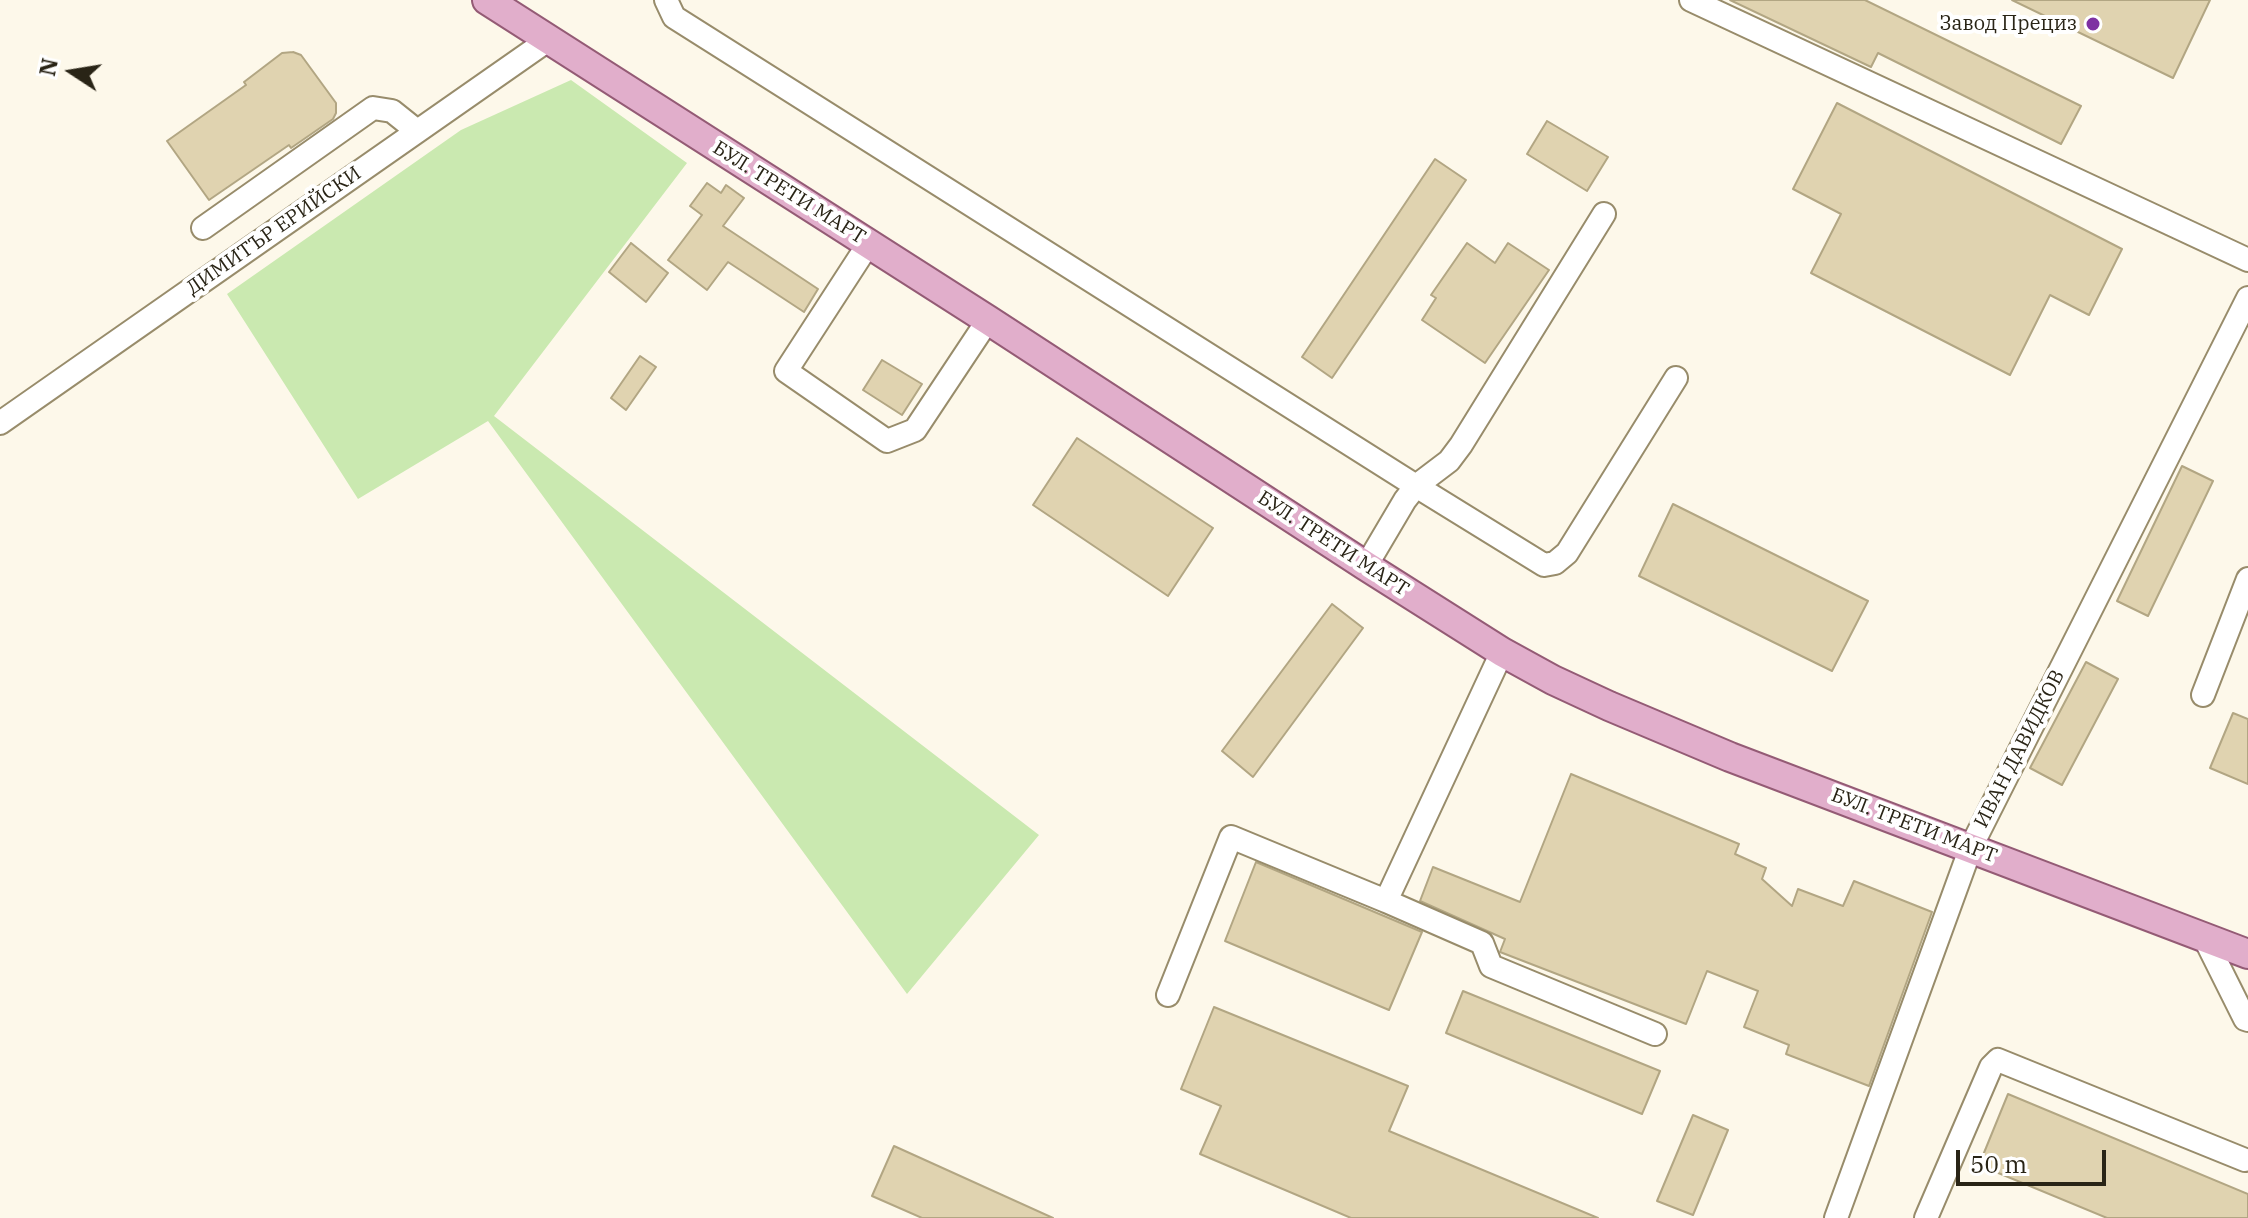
<!DOCTYPE html>
<meta charset="utf-8">
<style>
body{margin:0}
#map{position:relative;width:2248px;height:1218px;overflow:hidden;background:#fdf8ea;font-family:"IBM Plex Serif",serif}
canvas{display:block}
.north{position:absolute;left:32px;top:32px;width:80px;height:80px;-webkit-text-stroke:6px #fff;paint-order:stroke;rotate:282deg;font-size:22px;font-weight:700;line-height:32px;text-align:center;color:#292416}
.north::after{content:'';display:block;margin:auto;width:28px;height:36px;background:#292416;clip-path:polygon(50% 0,100% 100%,50% 72%,0 100%)}
.scale{position:absolute;left:1956px;top:1150px;width:150px;height:36px;box-sizing:border-box;border:4px solid #292416;border-top:0;padding-left:10px;font-size:24px;line-height:28px;white-space:nowrap;color:#292416;-webkit-text-stroke:6px #fff;paint-order:stroke}
</style>
<div id="map">
<canvas width="2248" height="1218"></canvas>
<div class="north">N</div>
<div class="scale">50 m</div>
</div>
<script>
const g = document.querySelector('canvas').getContext('2d');
g.lineJoin = 'round';
function fill(path, color) {
  g.fillStyle = color;
  g.fill(path, 'evenodd');
}
function shape(rows) {
  const path = new Path2D();
  for (const r of rows) {
    path.moveTo(r[0], r[1]);
    for (let i = 2; i < r.length; i += 2) path.lineTo(r[i], r[i + 1]);
  }
  return path;
}
function trace(path, color, width, dash) {
  g.strokeStyle = color;
  g.lineWidth = width;
  g.lineCap = dash ? 'butt' : 'round';
  g.setLineDash(dash || []);
  g.stroke(path);
}
function label(font, color, halo, rows, align = 'center') {
  g.font = font + ' "IBM Plex Serif",serif';
  g.lineWidth = 8;
  g.setLineDash([]);
  g.textBaseline = 'middle';
  g.strokeStyle = halo;
  g.fillStyle = color;
  for (const [text, x, y, turn = 0] of rows) {
    g.save();
    g.translate(x, y);
    g.rotate((+turn || 0) * Math.PI / 180);
    g.textAlign = isNaN(turn) ? turn : align;
    if (halo) g.strokeText(text, 0, 0);
    g.fillText(text, 0, 0);
    g.restore();
  }
}
fill(shape([
 [571,80,687,163,494,416,1039,835,907,994,488,421,358,499,227,294,461,130]
]), '#cae9b0');
const building = shape([
 [1730,0,1865,0,2081,106,2061,144,1878,53,1871,67,1730,0],
 [2012,0,2210,0,2173,78,2012,0],
 [293,52,301,55,336,103,336,113,333,119,291,148,289,145,209,200,167,141,246,85,244,82,282,53,293,52],
 [1837,103,2122,249,2089,315,2050,295,2010,375,1811,273,1841,214,1793,189,1837,103],
 [1547,121,1608,157,1587,191,1527,154,1547,121],
 [1435,159,1466,180,1332,378,1302,357,1435,159],
 [707,183,721,193,726,185,744,198,723,226,818,289,804,312,728,262,707,290,668,260,702,215,690,206,707,183],
 [631,243,668,273,646,302,609,272,631,243],
 [1467,243,1495,263,1508,243,1549,270,1485,363,1422,320,1436,298,1431,295,1467,243],
 [640,356,656,367,626,410,611,398,640,356],
 [882,360,922,384,902,415,863,390,882,360],
 [1077,438,1213,528,1168,596,1033,505,1077,438],
 [2182,466,2213,481,2148,616,2117,601,2182,466],
 [1673,504,1868,601,1832,671,1639,576,1673,504],
 [1332,604,1363,628,1253,777,1222,751,1332,604],
 [2086,662,2118,679,2062,785,2030,768,2086,662],
 [2233,713,2248,719,2248,784,2210,768,2233,713],
 [1571,774,1739,844,1735,854,1766,868,1762,879,1792,906,1798,889,1843,906,1854,881,1932,912,1869,1086,1786,1054,1789,1045,1744,1027,1758,991,1707,971,1686,1024,1500,952,1505,939,1420,901,1433,867,1520,902,1571,774],
 [1256,862,1422,932,1389,1010,1225,941,1256,862],
 [1463,991,1660,1071,1642,1114,1446,1033,1463,991],
 [1214,1007,1408,1086,1389,1131,1598,1218,1351,1218,1200,1154,1221,1106,1181,1089,1214,1007],
 [2008,1094,2248,1194,2248,1218,2107,1218,1979,1165,2008,1094],
 [1693,1115,1728,1130,1693,1215,1657,1201,1693,1115],
 [894,1146,1053,1218,922,1218,872,1196,894,1146]
]);
fill(building, '#e0d3b0');
trace(building, '#b2a683', 2);
const minor = shape([
 [666,0,674,17,1416,486,1544,565,1555,563,1567,553,1676,378],
 [1691,0,2248,260],
 [203,228,373,108,392,111,417,131],
 [869,243,786,371,887,441,915,430,988,320],
 [0,423,548,40],
 [1366,566,1405,500,1416,486,1449,461,1461,445,1604,214],
 [2203,695,2248,579],
 [1386,901,1482,943,1491,966,1655,1034],
 [2204,937,2245,1019,2248,1020],
 [1168,995,1231,837,1386,901,1502,652],
 [1836,1218,1971,847,2248,298],
 [1926,1218,1991,1067,1998,1060,2245,1160]
]);
const major = shape([
 [487,0,988,320,1366,566,1502,652,1553,680,1609,706,1730,757,2248,954]
]);
trace(minor, '#988c6b', 26);
trace(major, '#945b75', 32);
trace(minor, '#fff', 22);
trace(major, '#e1aecb', 28);
for (const [x, y, r, color] of [
 [2093,24,8,"#7e31a2"]
]) {
  const dot = new Path2D();
  dot.arc(x, y, r, 0, 2 * Math.PI);
  g.fillStyle = color;
  g.fill(dot);
  trace(dot, '#fff', 3);
}
label('20px', '#292416', '#fff', [
 ["Завод Прециз",2077,24]
], 'right');
label('20px', '#292416', '#fff', [
 ["БУЛ. ТРЕТИ МАРТ",789,193,32],
 ["ДИМИТЪР ЕРИЙСКИ",274,231,-35],
 ["БУЛ. ТРЕТИ МАРТ",1333,544,33],
 ["ИВАН ДАВИДКОВ",2020,749,-63],
 ["БУЛ. ТРЕТИ МАРТ",1914,826,21]
]);
</script>
